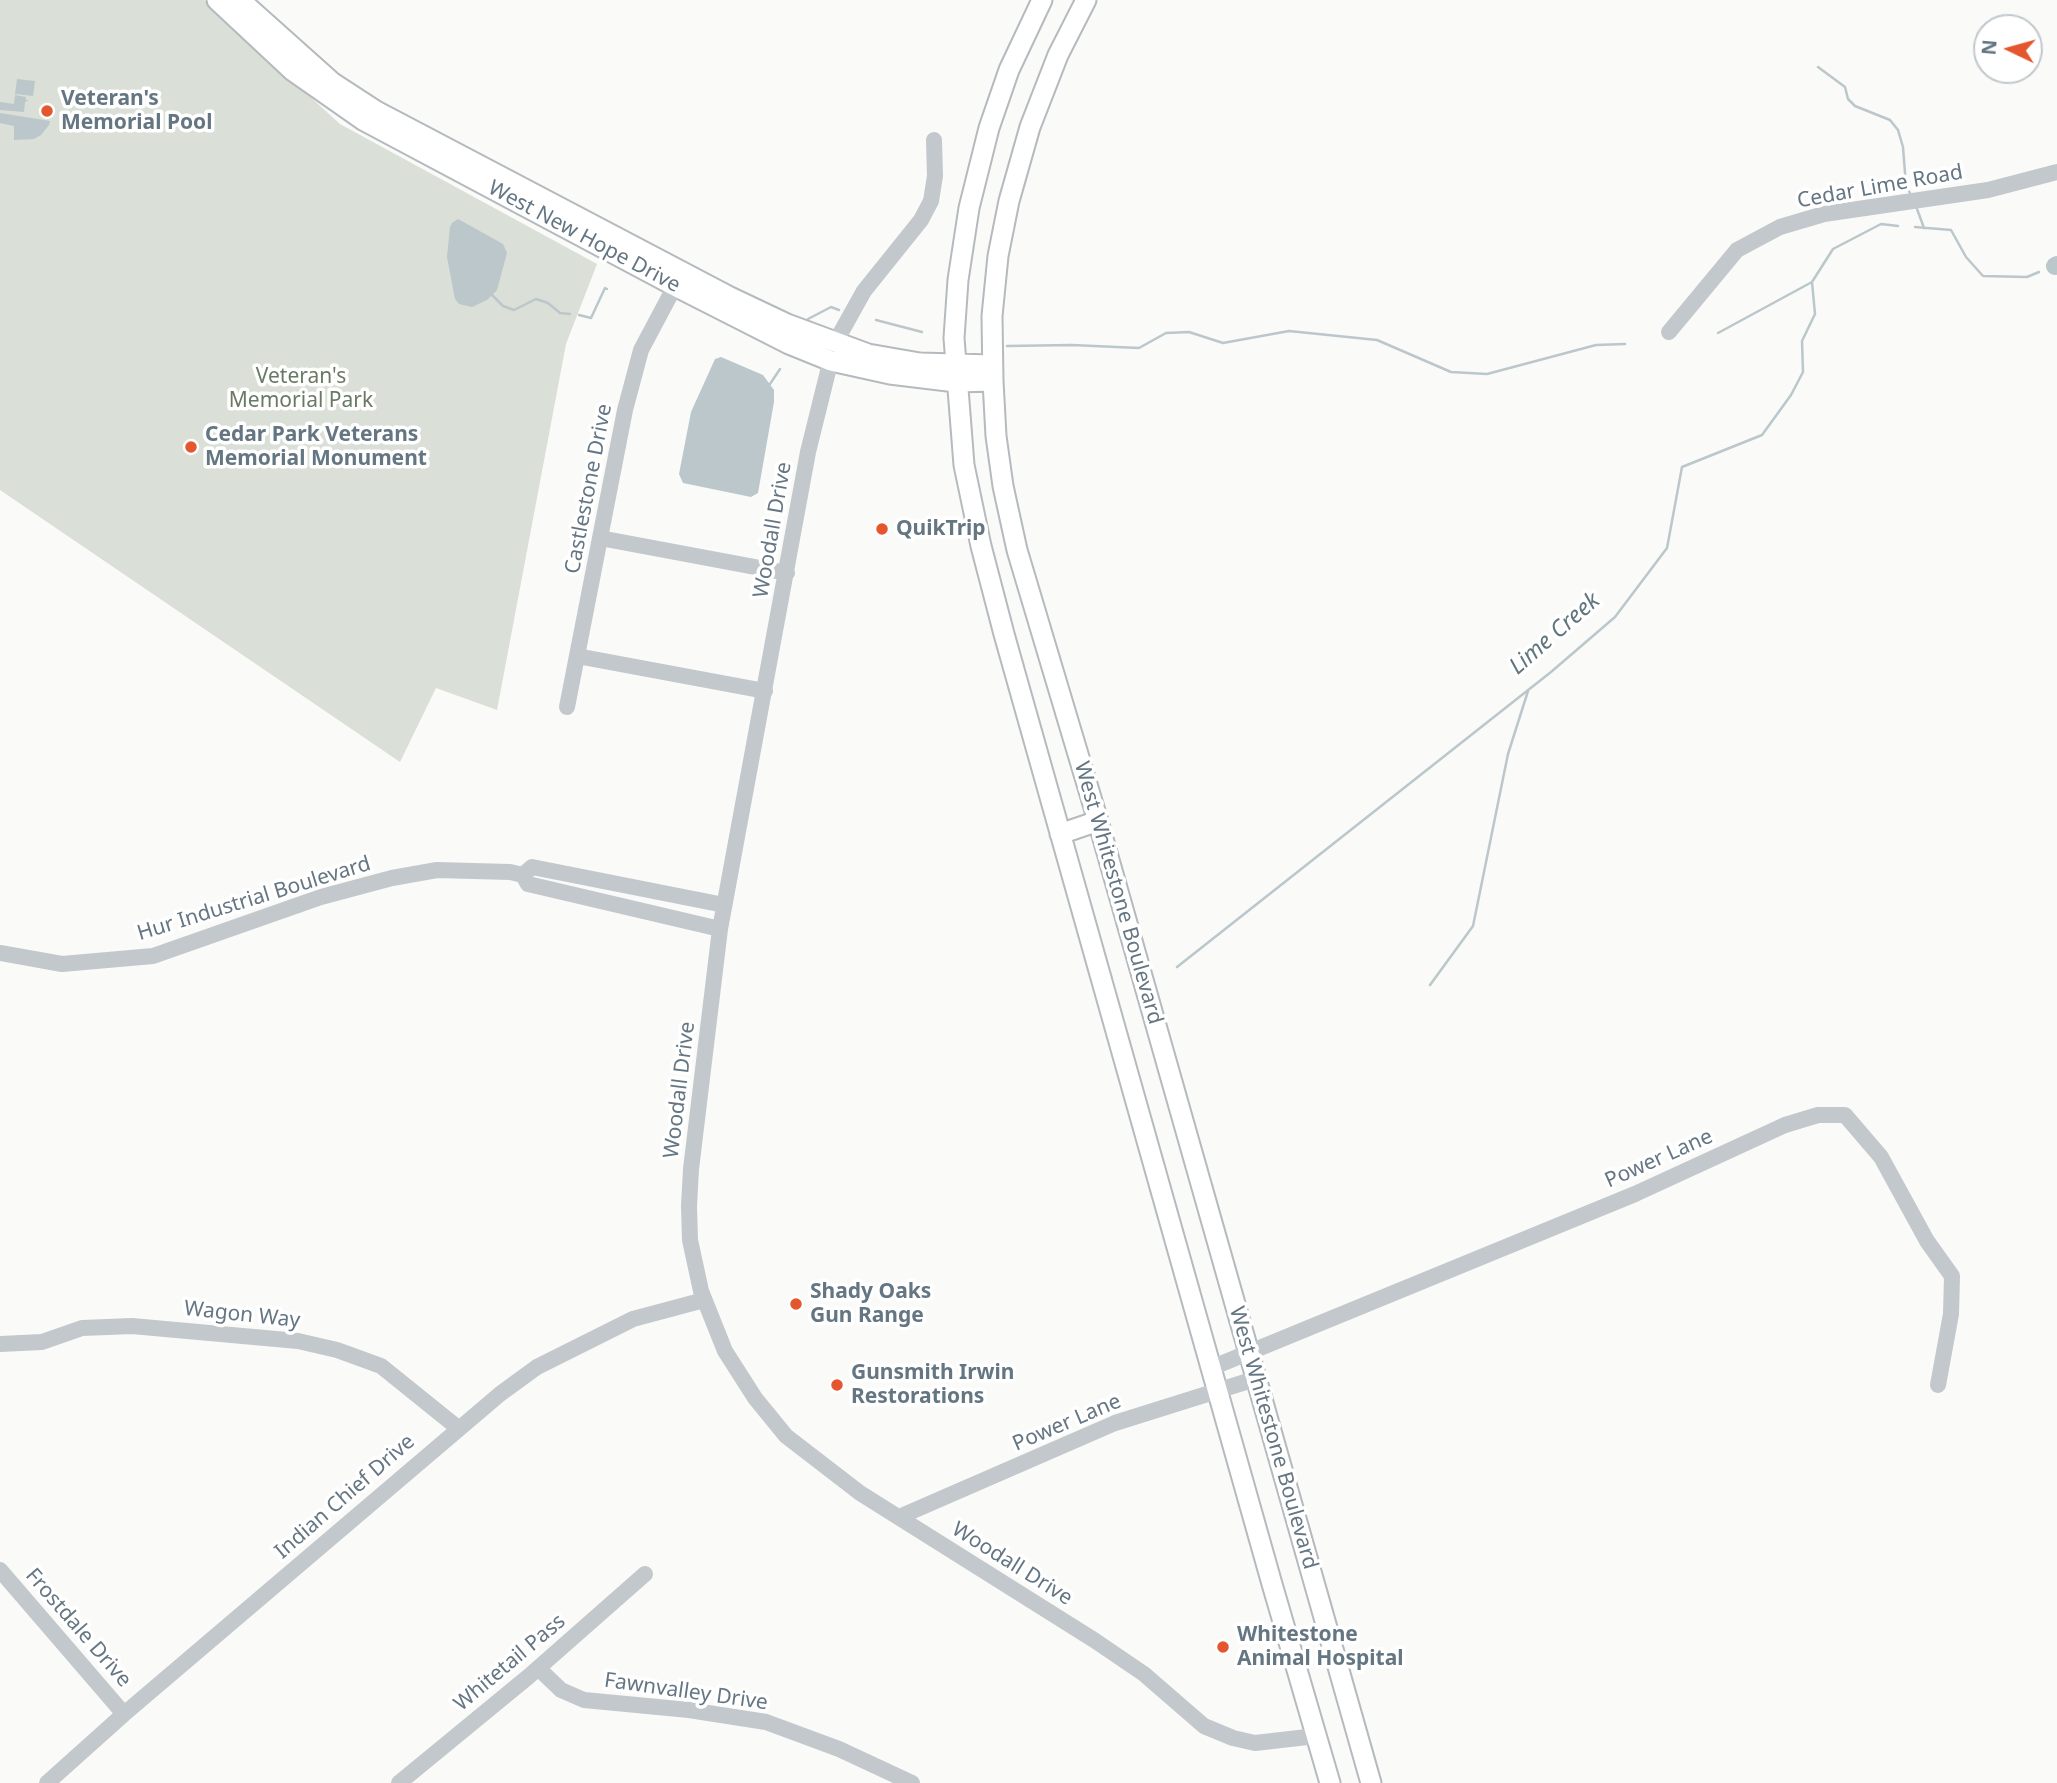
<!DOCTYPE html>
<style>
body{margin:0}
#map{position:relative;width:2057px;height:1783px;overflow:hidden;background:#fafaf8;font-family:"Noto Sans",sans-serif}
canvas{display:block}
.north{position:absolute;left:1973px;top:14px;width:70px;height:70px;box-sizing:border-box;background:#fff;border:2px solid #c1c8cd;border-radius:50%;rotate:275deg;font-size:19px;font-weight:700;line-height:28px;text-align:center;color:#657683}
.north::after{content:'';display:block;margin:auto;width:24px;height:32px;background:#e4572e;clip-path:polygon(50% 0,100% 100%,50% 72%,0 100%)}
</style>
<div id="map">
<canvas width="2057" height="1783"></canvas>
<div class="north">N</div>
</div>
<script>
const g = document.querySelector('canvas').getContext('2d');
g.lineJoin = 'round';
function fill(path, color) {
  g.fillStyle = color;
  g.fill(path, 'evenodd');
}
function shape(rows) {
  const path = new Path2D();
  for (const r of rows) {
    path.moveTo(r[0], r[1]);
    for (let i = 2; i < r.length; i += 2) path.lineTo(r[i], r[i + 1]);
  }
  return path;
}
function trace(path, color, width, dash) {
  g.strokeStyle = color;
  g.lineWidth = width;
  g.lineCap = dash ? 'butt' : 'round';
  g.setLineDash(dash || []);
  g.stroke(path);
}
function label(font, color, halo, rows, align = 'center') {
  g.font = font + ' "Noto Sans",sans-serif';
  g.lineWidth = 7;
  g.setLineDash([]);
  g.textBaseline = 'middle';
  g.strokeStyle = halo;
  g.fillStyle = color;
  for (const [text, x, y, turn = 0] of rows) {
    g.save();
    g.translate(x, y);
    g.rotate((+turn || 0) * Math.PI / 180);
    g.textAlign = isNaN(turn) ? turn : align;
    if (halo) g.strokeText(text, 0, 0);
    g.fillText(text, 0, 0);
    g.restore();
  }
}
fill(shape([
 [0,0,204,0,340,124,597,264,566,344,497,710,436,688,400,762,0,490]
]), '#dadfd7');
fill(shape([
 [17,79,35,81,33,96,15,94],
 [15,95,26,97,26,100,29,100,25,102,24,112,0,110,0,102,14,104],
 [0,113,50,121,49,125,41,135,34,139,14,140,14,126,0,123],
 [458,219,503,244,507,253,497,290,487,300,472,307,459,304,455,299,447,257,450,227,452,223],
 [721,357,763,375,774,390,774,402,758,493,751,497,683,483,679,474,691,412,715,359]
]), '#bbc7cb');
trace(shape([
 [1818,67,1845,87,1848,99,1855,106,1890,120,1898,130,1903,147,1906,186,1910,193],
 [1917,209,1924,228],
 [1915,227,1951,230,1966,257,1983,276,2027,277,2039,272],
 [492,295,503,306,514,310,536,299,548,303,560,313,570,314],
 [579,315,591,318,605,288,607,289],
 [808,319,831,307,839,310],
 [876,320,922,332],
 [1718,333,1812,282],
 [1007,346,1072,345,1139,348,1166,333,1189,332,1223,343,1289,331,1377,340,1451,372,1487,374,1596,345,1625,344],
 [770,384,780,369],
 [1177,967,1551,672,1615,617,1667,548,1682,467,1762,435,1791,395,1803,372,1802,341,1815,314,1812,282,1833,249,1881,224,1898,226],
 [1430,985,1473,926,1508,754,1528,691]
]), '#bbc7cb', 2.5);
trace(shape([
 [2055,266,2057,265]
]), '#bbc7cb', 18);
const major = shape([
 [217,0,293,71,363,120,675,286,789,344,831,361,890,374,956,382,993,381],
 [240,0,333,83,376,111,728,296,787,324,868,354,920,363,992,365],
 [1042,0,1009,70,989,128,969,208,958,280,954,338,964,465,981,546,1004,634,1272,1584,1330,1783],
 [1086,0,1058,55,1030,127,1009,201,998,256,992,316,993,381,996,436,1003,486,1017,550,1098,821,1371,1783],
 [1060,834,1098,821]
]);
trace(major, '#b5babe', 23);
trace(shape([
 [934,140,935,176,931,201,921,220,864,291,835,343,808,452,720,929,691,1169,689,1206,690,1240,701,1291,725,1351,755,1398,786,1436,860,1493,1094,1640,1144,1674,1204,1726,1233,1738,1255,1743,1316,1736],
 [1669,332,1737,250,1780,227,1824,214,1988,190,2057,172],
 [600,538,787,573],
 [577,656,765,691],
 [567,707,625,410,641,350,675,286],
 [523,875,532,867,724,905],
 [0,953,62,964,153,956,321,897,392,878,437,870,510,872,523,875,528,884,720,929],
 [0,1344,42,1342,82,1328,132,1326,298,1341,337,1350,381,1366,458,1428],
 [1211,1368,1635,1194,1785,1125,1818,1115,1845,1115,1881,1157,1927,1241,1952,1276,1951,1314,1938,1385],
 [899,1517,1115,1423,1255,1379],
 [0,1570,124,1714],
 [538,1668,561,1690,584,1700,689,1710,766,1722,839,1749,912,1783],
 [47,1783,124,1714,500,1394,537,1367,633,1319,704,1300],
 [399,1783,528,1677,645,1574]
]), '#c3c8cc', 16);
trace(major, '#fff', 19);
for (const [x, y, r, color] of [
 [47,111,7,"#e4572e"],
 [191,447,7,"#e4572e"],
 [882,529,7,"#e4572e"],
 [796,1304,7,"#e4572e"],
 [837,1385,7,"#e4572e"],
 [1223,1647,7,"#e4572e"]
]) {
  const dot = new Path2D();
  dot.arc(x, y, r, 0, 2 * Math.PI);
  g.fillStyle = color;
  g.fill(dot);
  trace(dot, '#fff', 2.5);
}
label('bold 21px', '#657683', '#fff', [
 ["Veteran's",61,99],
 ["Memorial Pool",61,123],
 ["Cedar Park Veterans",205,435],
 ["Memorial Monument",205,459],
 ["QuikTrip",896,529],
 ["Shady Oaks",810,1292],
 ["Gun Range",810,1316],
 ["Gunsmith Irwin",851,1373],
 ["Restorations",851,1397],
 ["Whitestone",1237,1635],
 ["Animal Hospital",1237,1659]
], 'left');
label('21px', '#657683', '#fff', [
 ["Cedar Lime Road",1880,187,-10],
 ["West New Hope Drive",584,237,28],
 ["Castlestone Drive",589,489,-79],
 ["Woodall Drive",773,530,-80],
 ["West Whitestone Boulevard",1118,893,74],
 ["Hur Industrial Boulevard",254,899,-17],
 ["Woodall Drive",680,1090,-83],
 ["Power Lane",1659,1159,-24],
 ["Wagon Way",242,1315,6],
 ["Power Lane",1067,1423,-23],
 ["West Whitestone Boulevard",1273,1438,74],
 ["Indian Chief Drive",345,1497,-41],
 ["Woodall Drive",1012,1564,32],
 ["Frostdale Drive",78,1628,49],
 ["Whitetail Pass",510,1663,-40],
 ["Fawnvalley Drive",686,1692,8]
]);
label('21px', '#687a64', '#fff', [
 ["Veteran's",301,377],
 ["Memorial Park",301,401]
]);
label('italic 23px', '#60757c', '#fff', [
 ["Lime Creek",1555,634,-41]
]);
</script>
